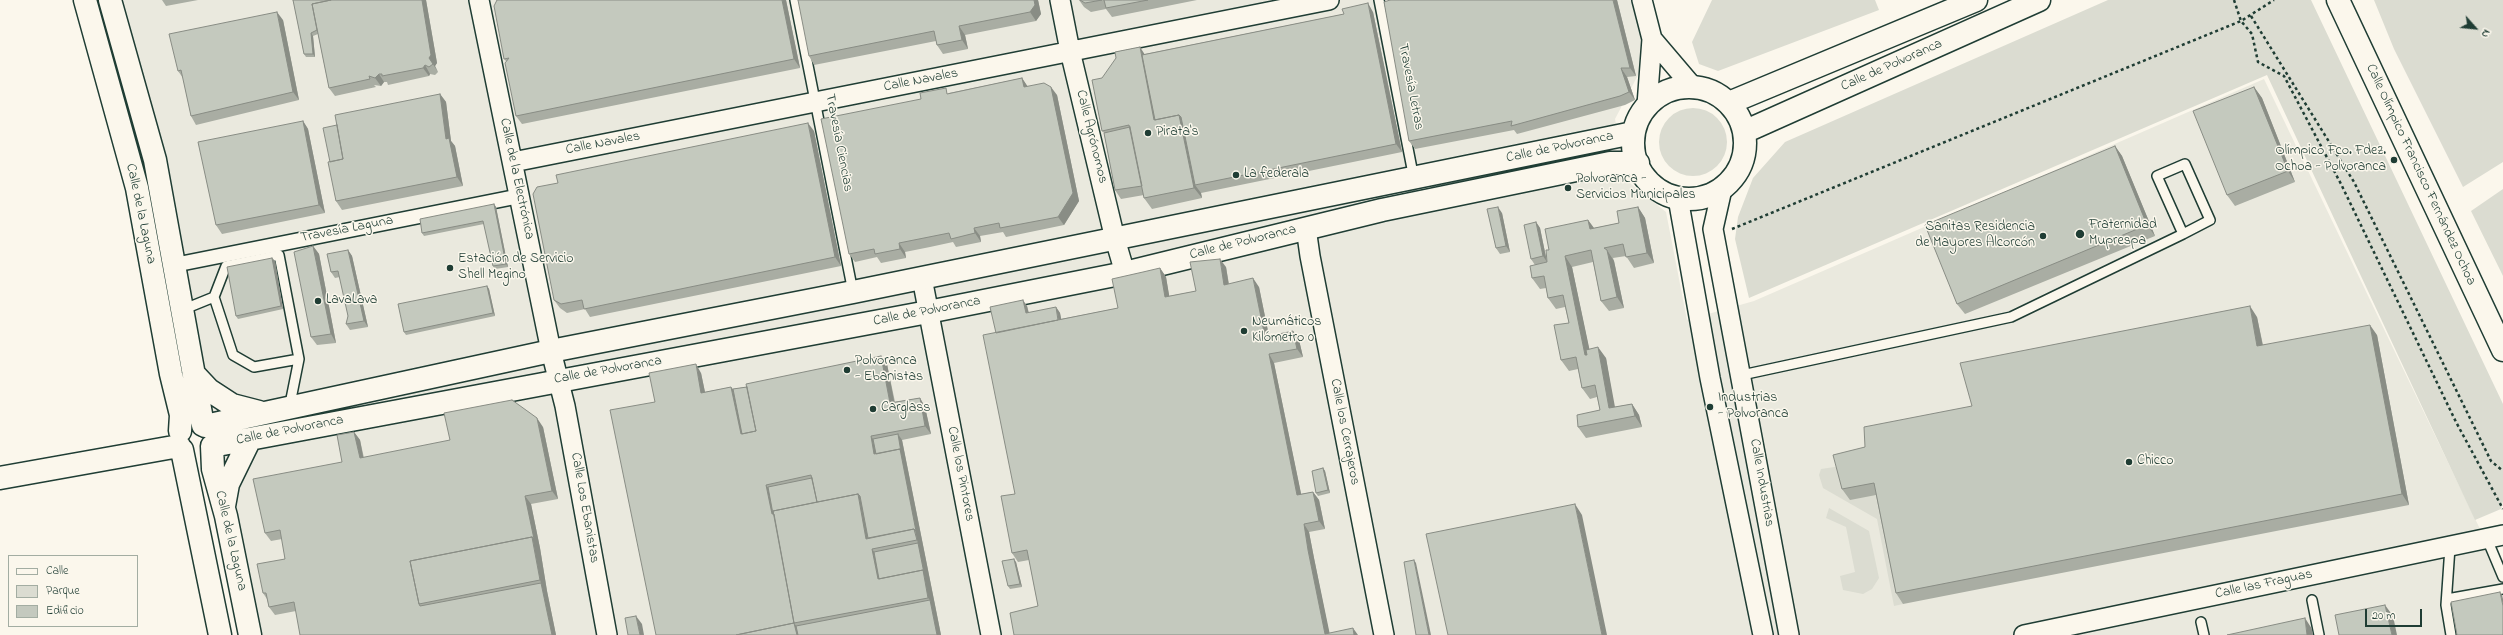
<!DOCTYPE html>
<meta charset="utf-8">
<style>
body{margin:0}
#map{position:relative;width:2503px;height:635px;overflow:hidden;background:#fbf7ec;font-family:"Indie Flower",sans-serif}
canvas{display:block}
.legend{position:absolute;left:8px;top:555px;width:130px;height:72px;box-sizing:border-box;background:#fbf7ec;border:1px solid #a3ada2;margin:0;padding:5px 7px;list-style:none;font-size:12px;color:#1f3d34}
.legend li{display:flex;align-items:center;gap:8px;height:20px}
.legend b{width:20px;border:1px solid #a3ada2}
.north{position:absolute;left:2455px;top:8px;width:40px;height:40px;-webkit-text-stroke:3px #fbf7ec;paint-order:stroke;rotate:117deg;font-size:11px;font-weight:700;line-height:16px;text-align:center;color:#1f3d34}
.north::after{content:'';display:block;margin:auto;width:14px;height:18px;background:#1f3d34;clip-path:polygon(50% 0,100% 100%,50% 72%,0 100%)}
.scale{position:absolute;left:2365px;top:609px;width:57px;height:18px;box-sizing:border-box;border:2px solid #1f3d34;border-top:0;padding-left:5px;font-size:12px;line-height:14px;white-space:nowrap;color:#1f3d34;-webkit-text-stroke:3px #fbf7ec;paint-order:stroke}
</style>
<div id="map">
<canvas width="2503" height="635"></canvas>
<ul class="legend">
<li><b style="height:5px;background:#fbf7ec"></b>Calle</li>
<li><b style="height:11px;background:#dbdcd1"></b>Parque</li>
<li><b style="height:11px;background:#c4c9be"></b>Edificio</li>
</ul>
<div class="north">N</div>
<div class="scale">20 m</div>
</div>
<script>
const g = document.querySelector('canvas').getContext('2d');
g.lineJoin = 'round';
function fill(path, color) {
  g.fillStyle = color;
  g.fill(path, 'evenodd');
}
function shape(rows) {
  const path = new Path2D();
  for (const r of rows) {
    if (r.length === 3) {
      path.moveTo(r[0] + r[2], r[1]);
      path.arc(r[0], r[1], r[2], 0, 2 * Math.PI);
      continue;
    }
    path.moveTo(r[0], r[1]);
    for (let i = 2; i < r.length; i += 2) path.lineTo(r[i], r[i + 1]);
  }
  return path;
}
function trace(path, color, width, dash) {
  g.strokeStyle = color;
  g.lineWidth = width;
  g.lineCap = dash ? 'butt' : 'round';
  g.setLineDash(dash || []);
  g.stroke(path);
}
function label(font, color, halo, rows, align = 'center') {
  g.font = font + ' "Indie Flower",sans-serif';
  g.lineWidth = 3;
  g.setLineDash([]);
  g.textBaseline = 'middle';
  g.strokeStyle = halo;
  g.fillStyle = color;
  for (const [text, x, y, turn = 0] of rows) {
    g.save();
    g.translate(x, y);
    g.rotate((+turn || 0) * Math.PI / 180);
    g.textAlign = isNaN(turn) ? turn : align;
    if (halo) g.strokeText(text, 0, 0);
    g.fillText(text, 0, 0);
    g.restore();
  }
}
fill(shape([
 [111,0,1637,0,1650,52,1615,119,1626,180,1666,212,1687,320,1754,301,2264,79,2503,577,2503,635,257,635]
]), '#eae9de');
fill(shape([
 [1712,0,1875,0,1879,10,1718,71,1699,64,1692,42],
 [2108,0,2311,0,2503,404,2503,501,2501,509,2475,520,2267,75,1749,298,1735,239,1738,217,1753,178,1785,142],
 [2374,0,2503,0,2503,162,2463,187,2394,49],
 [1693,142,34],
 [2503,189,2503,276,2471,211],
 [1841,466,1881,494,1903,604,1894,606,1877,519,1823,488,1819,475,1821,469],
 [1829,508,1869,531,1879,578,1872,589,1863,594,1843,590,1840,576,1855,572,1846,527,1826,518]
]), '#dbdcd1');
const service = shape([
 [795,0,853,292],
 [1379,0,1414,179],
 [182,310,214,297],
 [1742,375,2011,317,2183,234,2210,220,2185,164,2157,176,2183,234],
 [287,406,291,399,299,359,279,255,226,266,214,297,233,355,254,367,299,359],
 [2487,539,2503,577],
 [2450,547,2446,605,2451,635],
 [2447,599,2503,589],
 [2312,600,2319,635],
 [2201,622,2204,635]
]);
const pedestrian = shape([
 [174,265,520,196]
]);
const minor = shape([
 [479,0,551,351,565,406,607,635],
 [1060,0,1070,51,1115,239,1125,273],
 [1642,0,1652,39,1647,105],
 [1652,39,1692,86],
 [513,162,1329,0],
 [1722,189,1713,229,1789,635],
 [1678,198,1710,378,1763,635],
 [1306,228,1310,256,1384,635],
 [922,278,991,635],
 [2024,635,2503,535]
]);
const tertiary = shape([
 [85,0,137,188,171,374,181,415,180,431],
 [110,0,155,160,203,425],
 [2338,0,2503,350],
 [1689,143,56],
 [1729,103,1976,0],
 [1744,132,2039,0],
 [194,374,209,390,232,405,259,412],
 [205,426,551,351,853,292,1633,133],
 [182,450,220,635],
 [0,478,179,446],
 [224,506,228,484,250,439],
 [250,635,226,516,213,469,212,446,928,312,1125,273,1382,210,1610,163,1638,163]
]);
trace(service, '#1f3d34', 12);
trace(pedestrian, '#1f3d34', 17);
trace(minor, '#1f3d34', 22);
trace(tertiary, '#1f3d34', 25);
trace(shape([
 [2234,0,2241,21,2252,34,2258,62,2284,76,2341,184,2456,422,2503,509],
 [2251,16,2354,182,2491,461,2503,471],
 [1732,229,2241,21,2274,0]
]), '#1f3d34', 2.5, [3, 3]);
trace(service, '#fbf7ec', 9);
trace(pedestrian, '#fbf7ec', 14);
trace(minor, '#fbf7ec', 19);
trace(tertiary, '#fbf7ec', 22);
fill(shape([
 [162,0,198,0,166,6],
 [293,0,426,0,437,63,435,66,438,72,435,75,430,74,429,76,388,85,387,82,384,82,381,86,374,85,376,87,335,96,329,88,318,34,313,36,315,57,306,57,304,54],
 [498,0,786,0,800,68,522,124,516,116,506,61,504,59],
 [1038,0,1041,14,1036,21,965,35,968,49,943,54,937,45,936,41,814,65,809,56],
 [1079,0,1197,0,1112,17,1106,9,1091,12,1084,7],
 [1617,0,1636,76,1627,77,1635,100,1625,105,1517,134,1514,130,1415,149,1409,141],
 [1373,12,1402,152,1201,193,1202,198,1152,209,1144,198,1144,195,1121,199,1115,190,1104,133,1102,131,1102,78,1145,54,1344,14],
 [283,20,299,100,196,125,191,116,183,78,178,71],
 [1022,78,1027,86,1057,95,1079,201,1064,225,1006,237,1003,232,980,236,981,242,956,247,953,242,930,247,905,252,906,258,881,263,877,257,855,262,849,254,949,93],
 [2254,87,2262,98,2295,182,2235,206,2227,195],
 [440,94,446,102,451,141,455,146,463,186,342,210,336,201,337,125],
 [303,121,308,129,325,213,222,234,216,225],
 [814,131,841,266,590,317,585,309,567,313,560,308,554,300],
 [2115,146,2122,156,2155,236,1965,314,1957,304],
 [494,204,496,207,508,267,495,269,493,266,484,224,424,236,422,233],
 [1638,207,1645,218,1654,263,1634,268,1626,256,1613,258,1614,261,1624,308,1609,311,1601,301,1593,262,1572,267,1589,349,1606,358,1614,407,1632,404,1639,415,1642,427,1586,438,1578,427,1600,410,1597,397,1590,399,1582,388,1578,369,1569,371,1561,360,1569,323,1565,307,1556,309,1548,298,1546,288,1540,289,1532,278,1547,262,1549,250,1588,220,1594,228,1619,223],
 [1502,213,1510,252,1500,254,1496,248],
 [1536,222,1540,228,1547,262,1535,265,1531,259],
 [313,246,319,254,336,343,317,345,311,337],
 [348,250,352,256,368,327,350,330,346,324,348,316,340,277,335,278,331,272],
 [272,258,275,261,283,309,238,319,236,316],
 [1226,267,1229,284,1259,287,1269,336,1299,340,1303,357,1274,363,1301,494,1313,492,1319,500,1325,529,1309,532,1314,558,1329,633,1358,635,1014,635,1038,606,1029,560,1018,562,1012,553,1015,494,996,333,1027,306,1029,313,1056,307,1060,313,1061,319,1118,308,1160,268,1166,277,1169,296,1196,291],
 [487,286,489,289,495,316,406,335,404,332],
 [2257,317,2263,345,2377,335,2409,505,1903,604,1896,593,1876,495,1850,500,1842,489,1972,406],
 [887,364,895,402,920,398,925,407,931,434,902,440,941,635,656,635,655,402,701,373,705,392,731,387,733,389],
 [543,427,558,499,531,504,540,548,547,591,556,635,300,635,296,611,275,615,269,607,267,599,263,593,285,559,282,539,271,541,265,533,342,462,354,432,360,440,364,458],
 [1323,468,1325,471,1330,493,1318,496,1316,493],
 [1016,562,1022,587,1010,589,1008,586]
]), '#a9ada3');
fill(shape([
 [422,0,426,0,437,63,435,66,438,72,429,58],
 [782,0,786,0,800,68,794,59],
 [1034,0,1038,0,1041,14,1036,21,1030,12],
 [1613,0,1617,0,1636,76,1630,68],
 [1368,3,1373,12,1402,152,1396,144],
 [277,12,283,20,299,100,293,92],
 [959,26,965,35,968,49,962,40],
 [311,33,313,36,315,57,313,54],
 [1140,47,1147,58,1160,121,1154,120],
 [425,65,430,74,429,76,423,68],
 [1621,68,1627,77,1635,100,1629,92],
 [379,74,384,82,381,86,375,78],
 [1022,78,1028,87,1024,87],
 [1051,87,1057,95,1079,201,1064,225,1058,217],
 [2254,87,2262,98,2295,182,2288,171],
 [440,94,446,102,451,141,455,146,463,186,457,177,446,139],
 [1179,115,1187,126,1195,185,1201,193,1202,198,1194,188],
 [303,121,308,129,325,213,319,205],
 [808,123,814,131,841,266,835,257],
 [2115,146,2122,156,2155,236,2147,225],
 [494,204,496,207,508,267,506,264],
 [1498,207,1502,213,1510,252,1506,246],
 [1638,207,1645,218,1654,263,1647,253],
 [1588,220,1596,231,1590,229],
 [1536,222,1540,228,1547,262,1543,256],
 [974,228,980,236,981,242,975,233],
 [899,243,905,252,906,258,900,249],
 [313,246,319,254,336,343,331,334],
 [348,250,352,256,368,327,364,321],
 [1607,250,1614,261,1624,308,1617,297],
 [1565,256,1572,267,1593,366,1585,355],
 [272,258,275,261,283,309,281,306],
 [1220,259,1226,267,1230,293,1224,285],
 [1160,268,1166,277,1171,306,1165,297],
 [1253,278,1259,287,1271,346,1265,337],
 [487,286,489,289,495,316,493,313],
 [1023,300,1027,306,1030,319,1026,313],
 [2250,306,2257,317,2265,357,2257,346],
 [1056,307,1060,313,1063,328,1059,322],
 [2370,325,2377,335,2409,505,2402,494],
 [1293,331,1299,340,1303,357,1297,349],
 [1598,347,1606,358,1617,418,1609,408],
 [1269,354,1274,363,1303,503,1297,495],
 [881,356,887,364,896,411,890,403],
 [696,364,701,373,707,402,701,393],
 [731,387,737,395,746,436,741,434],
 [920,398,925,407,931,434,925,426],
 [1632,404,1639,415,1642,427,1635,416],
 [537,418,543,427,558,499,552,491],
 [354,432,360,440,365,467,360,458],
 [898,434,902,440,941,635,937,635,930,600,928,598,923,570,918,543,917,540,900,449],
 [871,436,877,445,879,456,874,454],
 [1323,468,1325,471,1330,493,1328,490],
 [766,485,772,493,781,522,772,514],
 [1313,492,1319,500,1325,529,1319,521],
 [858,494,866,505,872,540,866,539],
 [525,496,531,504,540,548,547,591,556,635,552,635,541,583,540,580],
 [1575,504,1582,515,1607,635,1602,635],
 [1304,524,1309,532,1314,558,1330,635,1325,634,1308,550],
 [872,549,880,560,883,581,878,579],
 [1014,559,1016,562,1022,587,1020,584],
 [1414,560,1416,563,1431,635,1429,635],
 [2500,592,2502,595,2503,599,2503,606],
 [2385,605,2393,616,2397,635,2392,635],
 [636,616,642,624,644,635,640,635],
 [2305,618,2312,629,2313,635,2307,635],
 [794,623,802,634,802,635,797,635],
 [1353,628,1358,635,1354,635]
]), '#898d85');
const building = shape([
 [293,0,331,0,312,4,317,30,311,33,313,54,304,54,293,0],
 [331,0,422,0,431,55,429,58,433,64,429,67,425,65,423,68,382,76,382,74,379,74,375,78,369,76,370,79,329,88,312,4,331,0],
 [497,0,782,0,794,59,516,116,505,63,509,58,504,59,494,6,497,0],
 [798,0,1034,0,1035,5,1030,12,959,26,962,40,937,45,934,31,809,56,798,0],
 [1080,0,1102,0,1085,3,1080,0],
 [1104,0,1148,0,1106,8,1104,0],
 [1390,0,1613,0,1630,68,1621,68,1629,92,1620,96,1511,126,1512,121,1409,141,1384,2,1390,0],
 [1368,3,1396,144,1195,185,1181,117,1179,115,1155,120,1142,55,1344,14,1342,9,1368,3],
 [277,12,293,92,191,116,181,70,178,71,169,34,277,12],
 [1140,47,1154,120,1179,115,1194,188,1144,198,1129,125,1102,131,1092,80,1102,78,1116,58,1115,52,1140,47],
 [1022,78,1024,87,1044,83,1051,87,1073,193,1058,217,1000,228,999,223,974,228,975,233,951,239,949,233,899,243,900,249,875,254,874,249,849,254,821,119,921,99,920,93,946,88,947,94,1022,78],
 [2254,87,2288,171,2227,195,2193,111,2254,87],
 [440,94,446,139,449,138,457,177,336,201,328,162,343,159,335,115,440,94],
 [303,121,319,205,216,225,198,142,303,121],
 [808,123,835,257,584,309,582,300,561,304,554,300,533,194,537,187,558,183,556,175,808,123],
 [337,125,343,159,330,162,323,128,337,125],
 [1130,127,1142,186,1115,190,1104,133,1130,127],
 [2115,146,2147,225,1957,304,1925,225,2115,146],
 [494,204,506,264,493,266,483,221,422,233,420,219,494,204],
 [1498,207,1506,246,1496,248,1487,209,1498,207],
 [1638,207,1647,253,1626,257,1623,244,1604,248,1607,250,1617,297,1601,301,1591,250,1565,256,1585,355,1587,355,1586,350,1598,347,1609,408,1632,404,1635,416,1578,427,1577,415,1600,410,1595,385,1582,388,1576,357,1561,360,1554,325,1569,323,1563,295,1548,298,1544,276,1532,278,1530,266,1547,262,1546,250,1549,250,1545,229,1588,220,1590,229,1619,223,1617,211,1638,207],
 [1536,222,1543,256,1531,259,1524,225,1536,222],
 [313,246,331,334,311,337,294,252,313,246],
 [348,250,364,321,346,324,348,316,338,271,331,272,327,254,348,250],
 [272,258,281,306,236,316,227,267,272,258],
 [1220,259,1224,285,1253,278,1265,337,1293,331,1297,349,1269,354,1297,495,1313,492,1319,521,1304,524,1308,550,1325,634,1353,628,1354,635,1014,635,1010,613,1038,606,1027,550,1012,553,1001,496,1015,494,983,335,1118,308,1112,279,1143,272,1160,268,1165,297,1196,291,1190,262,1220,259],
 [487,286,493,313,404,332,398,304,487,286],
 [1023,300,1026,313,1056,307,1058,320,996,333,990,307,1023,300],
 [2250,306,2257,346,2370,325,2402,494,1896,593,1874,483,1842,489,1833,455,1865,447,1864,427,1972,406,1960,363,2250,306],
 [881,356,890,403,920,398,925,426,871,436,874,454,900,449,916,531,914,529,868,538,860,496,858,494,817,502,811,475,766,485,772,514,774,514,794,623,736,635,656,635,610,410,655,402,649,373,696,364,701,393,731,387,741,434,756,431,746,384,881,356],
 [747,387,756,431,742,434,733,389,747,387],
 [512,400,537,418,552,491,525,496,534,539,532,537,410,561,419,604,420,606,541,583,552,635,300,635,294,602,269,607,266,593,263,593,257,564,285,559,280,530,265,533,253,479,342,462,337,435,354,432,360,458,450,440,444,413,512,400],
 [898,434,901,452,900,449,876,454,873,439,898,434],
 [1323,468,1328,490,1316,493,1312,471,1323,468],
 [812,478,817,502,773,511,773,514,768,487,812,478],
 [858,494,866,539,914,529,917,540,872,549,878,579,923,570,928,598,794,623,773,511,858,494],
 [1575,504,1602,635,1448,635,1426,534,1575,504],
 [532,537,540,580,419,604,410,561,532,537],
 [918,543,924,573,923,570,879,579,874,552,918,543],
 [1014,559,1020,584,1008,586,1002,561,1014,559],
 [1414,560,1429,635,1416,635,1404,562,1414,560],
 [2500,592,2503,606,2503,635,2457,635,2451,602,2500,592],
 [930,600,937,635,798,635,796,626,930,600],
 [2385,605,2392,635,2339,635,2335,615,2385,605],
 [636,616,640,635,628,635,625,618,636,616],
 [2305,618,2307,635,2227,635,2305,618],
 [794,623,797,635,736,635,794,623]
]);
fill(building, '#c4c9be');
trace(building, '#898d85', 1);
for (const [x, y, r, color] of [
 [1148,133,4,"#1f3d34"],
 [2394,160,4,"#1f3d34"],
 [1236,175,4,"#1f3d34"],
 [1568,188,4,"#1f3d34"],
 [2080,234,5,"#1f3d34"],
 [2043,236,4,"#1f3d34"],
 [450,268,4,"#1f3d34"],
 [318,301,4,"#1f3d34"],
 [1244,331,4,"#1f3d34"],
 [847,370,4,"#1f3d34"],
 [1710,407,4,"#1f3d34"],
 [873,409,4,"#1f3d34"],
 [2129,462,4,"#1f3d34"]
]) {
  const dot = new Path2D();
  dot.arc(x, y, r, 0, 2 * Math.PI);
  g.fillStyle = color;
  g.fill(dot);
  trace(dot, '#fbf7ec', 1.5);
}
label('14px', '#1f3d34', '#fbf7ec', [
 ["Calle de Polvoranca",1892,66,-24],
 ["Calle Navales",921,81,-11],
 ["Travesía Letras",1410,87,79],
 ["Calle Agrónomos",1091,137,76],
 ["Travesía Ciencias",838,143,79],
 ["Calle Navales",603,144,-11],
 ["Calle de Polvoranca",1560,148,-12],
 ["Calle Olímpico Francisco Fernández Ochoa",2420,175,65],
 ["Calle de la Electrónica",516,179,78],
 ["Calle de la Laguna",140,214,78],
 ["Travesía Laguna",347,230,-11],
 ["Calle de Polvoranca",1243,243,-14],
 ["Calle de Polvoranca",927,312,-11],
 ["Calle de Polvoranca",608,371,-10],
 ["Calle de Polvoranca",290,431,-11],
 ["Calle los Cerrajeros",1344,432,79],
 ["Calle los Pintores",960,474,79],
 ["Calle Industrias",1761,483,80],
 ["Calle Los Ebanistas",584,508,80],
 ["Calle de la Laguna",230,541,77],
 ["Calle las Fraguas",2264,585,-12]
]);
label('14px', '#1f3d34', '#fbf7ec', [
 ["Pirata's",1156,133],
 ["Olímpico Fco. Fdez.",2386,152,"right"],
 ["Ochoa - Polvoranca",2386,168,"right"],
 ["La federala",1244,175],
 ["Polvoranca -",1576,180],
 ["Servicios Municipales",1576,196],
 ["Fraternidad",2089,226],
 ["Muprespa",2089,242],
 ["Sanitas Residencia",2035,228,"right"],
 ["de Mayores Alcorcón",2035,244,"right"],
 ["Estación de Servicio",458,260],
 ["Shell Megino",458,276],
 ["LavaLava",326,301],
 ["Neumáticos",1252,323],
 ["Kilómetro 0",1252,339],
 ["Polvoranca",855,362],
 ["- Ebanistas",855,378],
 ["Industrias",1718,399],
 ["- Polvoranca",1718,415],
 ["Carglass",881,409],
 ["Chicco",2137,462]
], 'left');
</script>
